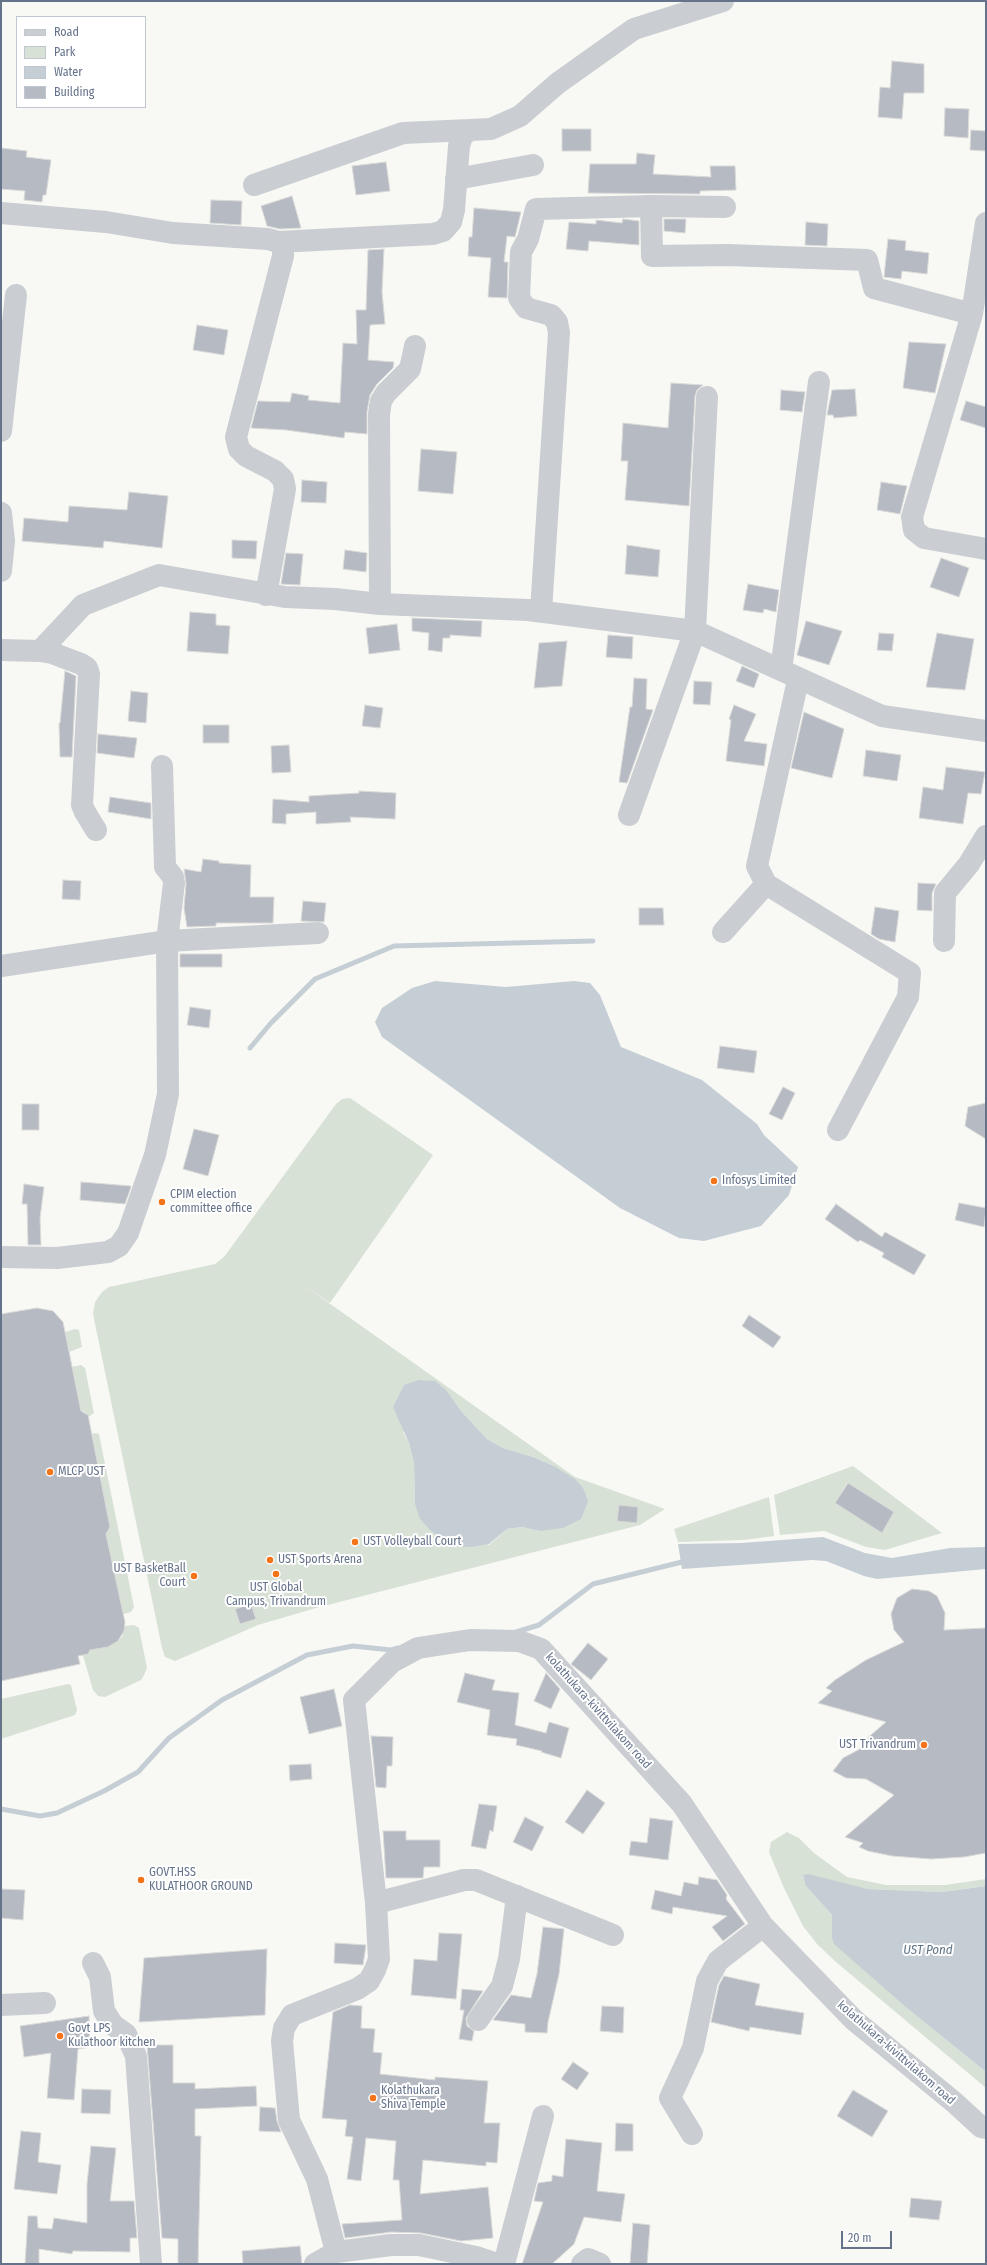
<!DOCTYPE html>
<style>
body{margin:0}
#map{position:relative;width:987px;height:2265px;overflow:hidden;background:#f8f9f5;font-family:"Fira Sans Condensed",sans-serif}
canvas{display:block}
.frame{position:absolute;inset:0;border:2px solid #64728a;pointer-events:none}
.legend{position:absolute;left:16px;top:16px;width:130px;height:92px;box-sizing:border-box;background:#fff;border:1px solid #c1c7d0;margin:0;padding:5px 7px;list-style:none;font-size:12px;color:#64728a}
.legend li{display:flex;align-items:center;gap:8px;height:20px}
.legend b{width:20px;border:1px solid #c1c7d0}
.scale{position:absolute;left:841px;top:2231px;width:51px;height:18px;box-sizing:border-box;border:2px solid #64728a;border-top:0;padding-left:5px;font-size:12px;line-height:14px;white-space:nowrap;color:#64728a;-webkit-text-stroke:3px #fff;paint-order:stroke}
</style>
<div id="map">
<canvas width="987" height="2265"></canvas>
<div class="frame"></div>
<ul class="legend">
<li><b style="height:5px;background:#cacdd1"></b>Road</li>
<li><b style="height:11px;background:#d8e1d6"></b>Park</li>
<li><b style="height:11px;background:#c6ced5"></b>Water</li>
<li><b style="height:11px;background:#b5bac3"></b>Building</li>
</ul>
<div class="scale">20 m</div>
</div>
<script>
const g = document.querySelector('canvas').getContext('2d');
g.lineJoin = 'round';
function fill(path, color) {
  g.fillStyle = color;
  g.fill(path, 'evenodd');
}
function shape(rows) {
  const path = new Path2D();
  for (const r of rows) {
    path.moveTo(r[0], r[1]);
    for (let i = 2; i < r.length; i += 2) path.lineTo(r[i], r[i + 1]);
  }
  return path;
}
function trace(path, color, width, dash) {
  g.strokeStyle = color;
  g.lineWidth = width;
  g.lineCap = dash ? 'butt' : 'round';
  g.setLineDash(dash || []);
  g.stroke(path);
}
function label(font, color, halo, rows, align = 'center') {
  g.font = font + ' "Fira Sans Condensed",sans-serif';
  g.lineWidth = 4;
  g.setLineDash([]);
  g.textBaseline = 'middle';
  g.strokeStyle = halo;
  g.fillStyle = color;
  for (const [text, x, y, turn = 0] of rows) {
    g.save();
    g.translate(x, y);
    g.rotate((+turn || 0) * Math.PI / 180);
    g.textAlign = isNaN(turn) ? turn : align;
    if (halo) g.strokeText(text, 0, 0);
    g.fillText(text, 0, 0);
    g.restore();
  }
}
fill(shape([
 [350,1098,433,1155,330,1303,302,1284,575,1477,665,1509,640,1525,316,1608,258,1625,175,1661,165,1657,162,1648,93,1314,95,1302,102,1292,109,1287,215,1264,224,1257,336,1104,342,1099],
 [447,1391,462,1412,487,1439,503,1448,533,1457,554,1466,540,1531,522,1527,507,1529,489,1545,415,1504,414,1463,409,1443,403,1432],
 [75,1329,79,1330,82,1347,69,1352,65,1332],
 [81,1365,85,1368,94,1413,88,1417,85,1412,81,1411,72,1367],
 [95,1433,99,1434,134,1607,131,1612,123,1614,106,1534,110,1527,91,1434],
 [853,1466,942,1533,885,1550,866,1547,824,1531,780,1535,774,1495],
 [847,1483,894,1512,882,1532,835,1503],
 [769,1497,774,1536,744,1540,678,1542,674,1529],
 [134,1625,139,1628,147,1668,144,1675,141,1680,105,1697,98,1696,93,1690,82,1652,113,1644,122,1637,125,1626],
 [68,1684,71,1685,77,1710,75,1715,1,1739,1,1699],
 [787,1832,799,1838,814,1853,847,1877,886,1885,945,1885,986,1879,986,1886,942,1892,868,1889,803,1875,805,1885,832,1915,832,1938,908,2009,986,2072,986,2088,836,1962,817,1944,803,1926,784,1888,769,1852,771,1842]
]), '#d8e1d6');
fill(shape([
 [435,981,506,987,574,981,590,983,600,995,621,1047,702,1080,757,1124,764,1135,798,1167,789,1195,761,1226,704,1241,679,1238,620,1208,382,1037,375,1022,382,1008,412,988],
 [419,1380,435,1381,447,1391,462,1412,487,1439,503,1448,533,1457,554,1466,575,1479,583,1488,588,1501,581,1519,563,1528,540,1531,522,1527,507,1529,489,1544,471,1547,451,1546,430,1530,420,1519,415,1504,414,1463,409,1443,393,1407,404,1385],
 [823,1537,865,1553,892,1558,950,1548,986,1547,986,1569,877,1579,864,1576,826,1561,812,1560,682,1569,678,1544,741,1543],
 [808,1874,868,1889,942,1892,986,1886,986,2072,908,2009,834,1944,832,1938,832,1915,805,1885,803,1875]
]), '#c6ced5');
trace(shape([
 [250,1048,271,1023,315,979,394,946,593,941],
 [516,1632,539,1625,593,1584,686,1561],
 [1,1809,40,1816,57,1813,104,1791,138,1772,169,1738,222,1700,307,1655,353,1646,391,1650,398,1648]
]), '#c6ced5', 5);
const building = shape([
 [892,61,924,64,924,93,904,93,902,119,878,117,880,87,890,88,892,61],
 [945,108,969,109,968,138,944,136,945,108],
 [562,129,591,129,591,151,562,151,562,129],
 [971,130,986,131,986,151,970,150,971,130],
 [1,148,27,151,26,157,51,160,46,195,43,195,42,202,24,200,25,191,1,189,1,148],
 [637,153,655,155,653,174,711,177,710,166,735,166,736,190,700,191,700,194,588,193,590,164,636,164,637,153],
 [386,162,390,191,356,195,352,166,386,162],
 [292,196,301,228,280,229,267,226,261,206,292,196],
 [211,200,242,201,241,225,210,223,211,200],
 [474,208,521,212,515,237,507,236,504,262,508,262,507,298,488,297,491,258,468,256,469,237,472,237,474,208],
 [623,219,639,221,639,245,589,241,588,251,566,249,569,222,596,224,596,220,622,223,623,219],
 [664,219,686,219,685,233,664,231,664,219],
 [806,222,828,224,827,246,805,245,806,222],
 [888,239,906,241,905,250,929,253,927,274,902,271,901,279,884,277,888,239],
 [384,249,382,292,385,324,370,325,368,360,394,362,393,368,377,384,370,395,367,412,367,434,345,432,344,438,286,430,251,428,258,401,290,402,292,393,309,396,308,400,340,403,343,343,357,344,356,310,366,310,368,250,384,249],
 [197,325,228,330,224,355,193,350,197,325],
 [909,342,946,344,935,393,903,388,909,342],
 [671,383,703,385,697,390,695,396,689,506,625,500,628,461,621,461,623,423,668,428,671,383],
 [855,389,857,416,834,418,833,415,827,415,832,390,855,389],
 [781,390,805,392,802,412,780,410,781,390],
 [966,401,986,407,986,428,960,420,966,401],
 [421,449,457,452,453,494,418,491,421,449],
 [302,480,327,482,326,503,301,502,302,480],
 [881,482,907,486,900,514,877,510,881,482],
 [129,492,168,496,162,548,104,541,103,548,22,541,24,518,68,522,69,506,127,510,129,492],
 [232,540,257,541,256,559,232,558,232,540],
 [627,545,660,550,658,577,625,574,627,545],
 [345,550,367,553,366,572,343,569,345,550],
 [286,553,303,554,300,585,281,584,286,553],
 [941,558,969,568,959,597,930,587,941,558],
 [748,584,779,590,776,612,764,609,763,613,743,610,748,584],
 [190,612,216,614,216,625,230,626,228,654,187,651,190,612],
 [412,618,482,621,481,637,450,635,450,638,443,638,442,652,428,650,429,633,412,631,412,618],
 [806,621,842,631,829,665,797,655,806,621],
 [397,624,400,650,369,654,366,628,397,624],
 [879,633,894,634,892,651,877,650,879,633],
 [937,633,974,639,965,690,926,687,937,633],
 [608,635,633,637,632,659,606,657,608,635],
 [567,641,562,686,534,688,539,643,567,641],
 [742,666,759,674,754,688,736,681,742,666],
 [65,671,76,676,72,757,60,757,59,723,60,723,65,671],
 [634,678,647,679,646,709,653,710,627,783,619,782,630,707,632,707,634,678],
 [694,681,712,682,710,705,693,704,694,681],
 [131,691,148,693,146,723,128,721,131,691],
 [365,705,383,708,380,728,362,726,365,705],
 [734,705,756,714,744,741,767,744,764,766,726,761,731,720,729,719,734,705],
 [804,712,844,729,832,778,791,768,804,712],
 [203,725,229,725,229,743,203,743,203,725],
 [98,734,137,738,134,758,97,753,98,734],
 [289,745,291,772,272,773,271,746,289,745],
 [866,750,901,755,897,781,863,776,866,750],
 [946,767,985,772,981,794,968,793,963,824,919,818,923,787,943,790,946,767],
 [359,791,396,793,395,819,350,817,351,822,316,824,316,812,286,814,286,824,272,823,273,799,309,802,309,796,359,793,359,791],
 [110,797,151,803,151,819,108,812,110,797],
 [203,859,219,861,219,863,251,865,250,897,274,897,273,923,216,923,216,926,187,927,184,908,186,884,184,869,201,872,203,859],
 [63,880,81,881,80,900,62,899,63,880],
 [918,883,936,884,932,893,932,911,917,910,918,883],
 [303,901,326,903,324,922,301,921,303,901],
 [875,907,899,911,895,942,879,939,871,934,875,907],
 [639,908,663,908,664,925,639,925,639,908],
 [180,954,222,954,222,967,180,967,180,954],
 [190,1007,211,1010,209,1028,187,1025,190,1007],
 [720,1046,757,1051,754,1073,717,1068,720,1046],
 [783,1087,795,1093,782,1120,769,1114,783,1087],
 [986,1103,986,1139,965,1126,968,1107,986,1103],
 [22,1104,39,1104,39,1130,22,1130,22,1104],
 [194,1129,219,1135,208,1176,183,1169,194,1129],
 [81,1182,131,1186,131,1187,125,1204,80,1200,81,1182],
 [24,1184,44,1187,40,1218,41,1245,28,1245,27,1204,22,1204,24,1184],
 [959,1203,986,1208,984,1227,955,1220,959,1203],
 [836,1204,882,1237,885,1232,926,1255,914,1275,882,1257,884,1253,860,1240,858,1242,825,1219,836,1204],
 [37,1308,53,1311,63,1322,81,1411,88,1415,110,1527,106,1534,125,1622,124,1631,118,1641,108,1647,90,1650,88,1654,78,1656,80,1664,1,1681,1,1314,37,1308],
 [749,1315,781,1337,773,1348,742,1326,749,1315],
 [848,1483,894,1512,882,1533,835,1503,848,1483],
 [619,1505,638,1507,637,1523,617,1521,619,1505],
 [912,1589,929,1591,937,1596,945,1613,944,1630,986,1628,986,1853,964,1857,931,1859,892,1856,868,1851,859,1847,863,1843,845,1837,894,1795,866,1779,846,1778,833,1771,843,1758,860,1749,864,1741,886,1722,818,1703,832,1691,826,1688,835,1680,866,1660,904,1642,894,1630,891,1614,897,1598,912,1589],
 [251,1604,256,1619,240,1624,235,1609,251,1604],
 [588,1643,608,1659,591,1680,571,1664,588,1643],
 [465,1673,495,1680,492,1690,519,1693,515,1725,546,1733,549,1722,569,1728,561,1758,541,1752,542,1751,516,1745,517,1739,487,1735,490,1710,457,1702,465,1673],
 [546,1673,560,1689,551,1709,534,1701,546,1673],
 [334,1689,342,1726,309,1734,300,1697,334,1689],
 [371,1736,393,1737,392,1766,387,1766,386,1788,376,1787,371,1736],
 [311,1764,312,1779,290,1781,289,1765,311,1764],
 [587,1790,605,1803,583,1834,565,1822,587,1790],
 [479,1804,497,1806,493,1832,490,1830,486,1849,471,1846,479,1804],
 [525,1817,544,1827,532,1851,513,1842,525,1817],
 [650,1818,673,1821,668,1860,629,1855,631,1841,647,1843,650,1818],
 [383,1831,406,1831,406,1840,440,1840,440,1867,424,1867,423,1878,386,1878,383,1831],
 [699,1877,717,1880,727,1895,726,1899,745,1924,723,1941,712,1927,727,1916,673,1907,672,1914,651,1909,655,1890,681,1896,684,1882,698,1885,699,1877],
 [1,1889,25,1890,23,1920,1,1918,1,1889],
 [543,1927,564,1929,559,1974,548,2022,547,2033,525,2032,525,2024,493,2020,511,1995,531,1998,537,1974,543,1927],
 [439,1933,462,1934,456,1999,411,1995,414,1959,437,1961,439,1933],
 [335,1943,366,1945,363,1965,334,1963,335,1943],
 [267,1949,265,2015,139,2022,144,1958,267,1949],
 [724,1976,760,1984,755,2005,804,2013,801,2035,750,2027,749,2031,711,2022,719,1985,724,1976],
 [462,1989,483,1991,466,2018,467,2026,474,2031,472,2041,459,2039,464,2010,460,2010,462,1989],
 [350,2005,362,2006,361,2028,375,2029,373,2052,382,2053,380,2074,435,2080,435,2077,488,2081,484,2123,500,2123,497,2163,486,2162,486,2166,423,2160,420,2194,488,2187,493,2238,461,2241,421,2233,391,2232,345,2238,342,2224,402,2220,399,2180,393,2180,396,2141,366,2138,361,2181,347,2179,353,2137,345,2136,347,2120,322,2118,333,2012,350,2005],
 [602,2006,624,2007,623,2033,600,2031,602,2006],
 [89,2016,90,2047,78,2049,74,2100,47,2098,51,2053,24,2057,20,2026,89,2016],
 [147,2045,173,2045,173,2083,195,2083,195,2089,256,2086,257,2106,195,2109,195,2136,201,2136,198,2264,178,2264,178,2239,162,2238,147,2045],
 [573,2062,589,2073,577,2090,561,2079,573,2062],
 [82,2089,111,2090,110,2114,81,2113,82,2089],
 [853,2090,888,2111,872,2137,837,2116,853,2090],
 [260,2107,275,2108,277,2121,281,2132,259,2131,260,2107],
 [616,2123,633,2124,633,2151,615,2151,616,2123],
 [21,2131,41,2133,38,2162,61,2165,57,2194,14,2189,21,2131],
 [566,2139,602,2143,597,2191,625,2194,621,2222,584,2217,574,2244,552,2264,522,2264,543,2202,534,2201,538,2183,552,2181,552,2175,563,2177,566,2139],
 [91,2146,116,2148,110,2201,134,2201,137,2238,130,2238,130,2252,73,2251,72,2254,39,2249,39,2264,25,2264,28,2216,37,2216,38,2228,52,2229,54,2218,87,2223,87,2184,91,2146],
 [911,2198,942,2201,939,2220,909,2217,911,2198],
 [633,2223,650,2225,647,2264,630,2264,633,2223],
 [300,2246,302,2264,243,2264,242,2251,300,2246]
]);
fill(building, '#b5bac3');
trace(building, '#dadad8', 1);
trace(shape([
 [456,179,533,165],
 [254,185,403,133,470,130],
 [651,206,725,207],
 [1,213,106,222,173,233,268,239,278,242,283,248,283,256,236,437,239,449,246,456,275,471,283,479,285,489,266,595],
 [278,242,433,234,443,231,451,222,454,210,459,146,462,136,470,130,491,129,520,116,558,83,634,29,723,1],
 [972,314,912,517,914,530,924,538,986,549],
 [1,431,16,295],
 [1,513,4,541,1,571],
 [380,604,379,414,381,401,386,393,410,369,415,346],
 [541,611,559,333,557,322,551,315,526,308,519,298,521,252,528,239,536,209,651,206,652,256,728,255,867,260,874,288,972,314,986,223],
 [1,650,40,651,83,605,159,575,285,597,335,599,380,604,528,610,695,631,882,716,986,731],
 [40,651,52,653,81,664,87,668,89,674,82,805,85,812,96,830],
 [781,670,819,382],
 [798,680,757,866,766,884,910,973,908,997,838,1130],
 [629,815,695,631,707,397],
 [723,932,766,884],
 [944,941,945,893,969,864,986,836],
 [1,966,167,941,318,933],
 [1,1257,57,1258,108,1252,119,1246,128,1233,155,1155,168,1094,167,941,174,883,173,877,165,867,162,766],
 [376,1903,464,1880,476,1880,613,1935],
 [93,1963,100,1977,104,2011,113,2025,126,2034,136,2056,151,2264],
 [1,2005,45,2003],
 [478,2020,502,1986,509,1959,517,1896],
 [692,2134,670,2098,693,2048,707,1981,718,1961,763,1926],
 [336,2252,317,2179,289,2120,282,2041,284,2028,292,2015,357,1989,369,1981,375,1970,379,1959,376,1903,354,1700,392,1662,418,1648,470,1640,519,1641,541,1649,682,1804,763,1926,854,2020,955,2103,981,2127,986,2128],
 [315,2264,336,2252,391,2245,419,2245,476,2257,497,2264],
 [504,2264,543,2116],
 [582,2264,588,2259,600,2264]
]), '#cacdd1', 22);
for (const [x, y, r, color] of [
 [714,1181,4,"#f57419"],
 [162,1202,4,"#f57419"],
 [50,1472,4,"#f57419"],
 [355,1542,4,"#f57419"],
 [270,1560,4,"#f57419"],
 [276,1574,4,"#f57419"],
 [194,1576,4,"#f57419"],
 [924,1745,4,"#f57419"],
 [141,1880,4,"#f57419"],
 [60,2036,4,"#f57419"],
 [373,2098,4,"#f57419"]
]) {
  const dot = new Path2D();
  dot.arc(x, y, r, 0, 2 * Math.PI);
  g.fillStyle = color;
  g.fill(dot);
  trace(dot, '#fff', 1.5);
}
label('12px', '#64728a', '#fff', [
 ["Infosys Limited",722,1181],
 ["CPIM election",170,1195],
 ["committee office",170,1209],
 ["MLCP UST",58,1472],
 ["UST Volleyball Court",363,1542],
 ["UST Sports Arena",278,1560],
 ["UST BasketBall",186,1569,"right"],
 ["Court",186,1583,"right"],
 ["UST Global",276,1588,"center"],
 ["Campus, Trivandrum",276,1602,"center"],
 ["UST Trivandrum",916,1745,"right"],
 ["GOVT.HSS",149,1873],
 ["KULATHOOR GROUND",149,1887],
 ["Govt LPS",68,2029],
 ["Kulathoor kitchen",68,2043],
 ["Kolathukara",381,2091],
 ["Shiva Temple",381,2105]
], 'left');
label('12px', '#64728a', '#fff', [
 ["kolathukara-kivittvilakom road",598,1711,48],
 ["kolathukara-kivittvilakom road",896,2053,41]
]);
label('italic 13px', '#607485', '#fff', [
 ["UST Pond",928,1950]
]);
</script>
